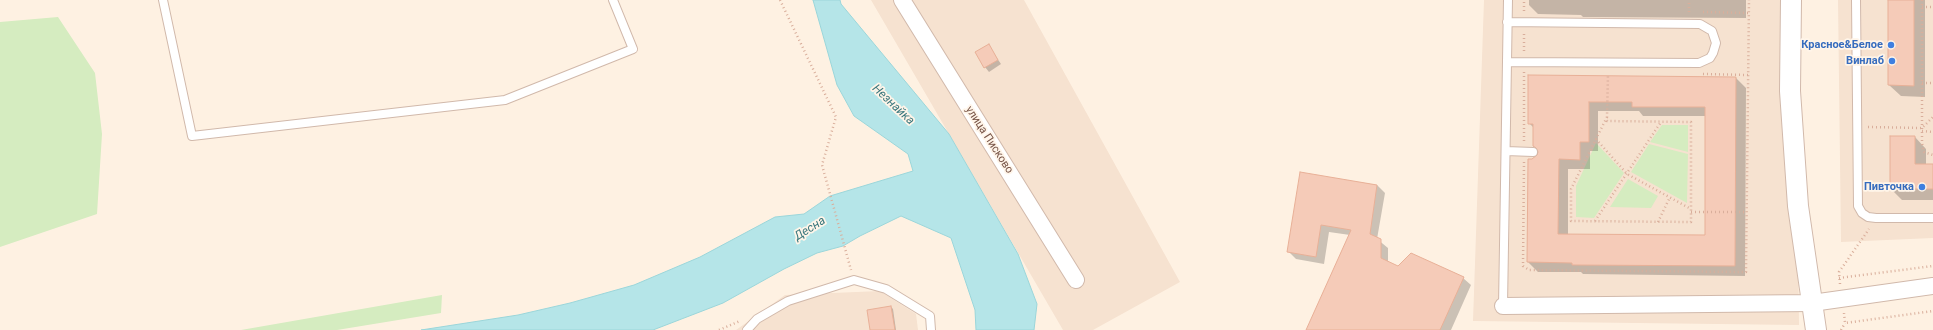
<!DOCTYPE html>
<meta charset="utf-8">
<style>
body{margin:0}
canvas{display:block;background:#fef1e2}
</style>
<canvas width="1933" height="330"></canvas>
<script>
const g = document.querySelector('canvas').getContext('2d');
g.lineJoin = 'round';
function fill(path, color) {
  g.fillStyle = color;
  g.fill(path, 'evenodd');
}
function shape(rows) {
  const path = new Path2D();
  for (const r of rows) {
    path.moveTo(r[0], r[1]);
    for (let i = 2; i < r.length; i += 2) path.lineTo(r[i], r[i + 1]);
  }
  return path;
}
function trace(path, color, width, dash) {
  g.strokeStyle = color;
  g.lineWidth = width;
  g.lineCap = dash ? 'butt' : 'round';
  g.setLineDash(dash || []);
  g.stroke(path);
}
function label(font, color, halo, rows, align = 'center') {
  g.font = font + ' Roboto,sans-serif';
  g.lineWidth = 3.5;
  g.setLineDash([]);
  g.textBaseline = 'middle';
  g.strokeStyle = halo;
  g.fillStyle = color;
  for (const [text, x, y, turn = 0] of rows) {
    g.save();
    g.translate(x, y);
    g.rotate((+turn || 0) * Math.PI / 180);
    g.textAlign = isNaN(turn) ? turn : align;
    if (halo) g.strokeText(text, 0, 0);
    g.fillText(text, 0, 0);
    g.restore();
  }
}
fill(shape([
 [871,0,1024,0,1180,282,1093,330,1063,330],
 [1484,0,1795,0,1799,325,1473,321],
 [1838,0,1933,0,1933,238,1841,242],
 [880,291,916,314,918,330,736,330,785,295]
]), '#f6e2d0');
fill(shape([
 [58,17,95,73,102,134,97,214,0,247,0,22],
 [1662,125,1688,125,1688,152,1650,142],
 [1596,143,1624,173,1594,218,1576,217,1576,186],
 [1649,144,1688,154,1687,203,1631,172],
 [1628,179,1658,196,1651,208,1610,207],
 [442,295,441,313,337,330,241,330]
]), '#d5ecc0');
const water = shape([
 [813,0,840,0,841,4,949,134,1018,254,1037,304,1034,330,976,330,975,310,951,238,901,216,860,236,843,246,817,253,784,269,723,303,653,330,421,330,518,315,570,303,634,285,700,257,775,217,804,214,830,196,913,171,908,154,854,116,837,85,813,0]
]);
fill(water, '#b5e5e8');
trace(water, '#9bd6da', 1);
fill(shape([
 [1529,0,1746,0,1746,18,1583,17,1581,15,1538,14,1529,5],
 [1889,0,1925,0,1925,97,1901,96,1889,85],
 [988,45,1001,64,989,72,985,67],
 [1529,76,1736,78,1746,88,1745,276,1583,274,1581,272,1538,272,1528,262,1529,160,1533,160,1538,156,1539,152,1534,146,1534,128,1529,123],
 [1598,111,1639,111,1643,116,1706,116,1706,236,1568,235,1568,169,1590,169,1590,151,1598,151],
 [1915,137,1926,149,1926,165,1933,165,1933,200,1902,200,1891,189],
 [1301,173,1377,185,1385,193,1377,239,1388,248,1388,263,1399,268,1463,278,1471,285,1451,330,1307,330,1350,235,1329,232,1324,264,1296,259,1288,251],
 [891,307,893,309,896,330,871,330]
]), '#0003');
const building = shape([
 [1888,0,1914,0,1914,86,1888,85,1888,0],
 [989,44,998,60,984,68,975,52,989,44],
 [1528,75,1736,77,1735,266,1572,265,1572,263,1527,262,1528,159,1532,159,1537,155,1538,152,1536,148,1533,146,1533,124,1528,124,1528,75],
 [1589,102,1632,102,1632,107,1705,107,1705,235,1558,234,1559,159,1580,160,1580,142,1589,142,1589,102],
 [1890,136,1915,136,1915,164,1933,164,1933,189,1890,189,1890,136],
 [1300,172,1377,185,1370,234,1381,239,1381,258,1398,266,1411,253,1464,277,1440,330,1306,330,1351,230,1321,225,1316,257,1287,252,1300,172],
 [891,306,895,330,870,330,867,310,891,306]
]);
fill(building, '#f5cbb8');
trace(building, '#e8b097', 1);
const service = shape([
 [163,0,192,136,505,100,633,49,613,0],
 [1856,0,1858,206,1862,213,1868,217,1876,218,1933,218],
 [1507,62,1699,63,1710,58,1713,53,1716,43,1712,31,1700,24,1507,22],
 [1506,151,1533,152],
 [1503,306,1508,0],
 [747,330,757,319,788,301,854,280,886,289,930,316,931,330]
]);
const minor = shape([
 [902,0,1076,280],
 [1503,306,1812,303,1933,286]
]);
const tertiary = shape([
 [1791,0,1790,91,1798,206,1816,330]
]);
trace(service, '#d1b9ab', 10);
trace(minor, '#d1b9ab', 18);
trace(tertiary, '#d1b9ab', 22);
trace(shape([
 [780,0,836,117,822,165,851,270],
 [1922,0,1922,143,1924,152,1933,155],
 [1922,7,1933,7],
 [1524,11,1524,0],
 [1689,12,1689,0],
 [1703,12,1749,13],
 [1524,51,1524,32],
 [1703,74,1748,75],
 [1922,83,1933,83],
 [1607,117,1571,189,1571,221,1691,222,1691,122,1607,121,1607,117,1608,74],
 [1868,127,1922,128,1933,117],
 [1922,131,1933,132],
 [1596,139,1627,174,1691,209],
 [1524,141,1524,72],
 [1524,162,1523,266,1529,270,1746,272,1749,0],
 [1691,212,1747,212],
 [1595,221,1661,122],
 [1658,222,1670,197],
 [1839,278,1933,266],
 [1840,284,1839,272,1869,229],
 [1844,313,1845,323,1933,311],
 [719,330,740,321],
 [1841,330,1845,323]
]), '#d9ae9b', 2.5, [1, 3]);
trace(service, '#fff', 8);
trace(minor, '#fff', 16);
trace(tertiary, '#fff', 20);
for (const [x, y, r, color] of [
 [1891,45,4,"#3f7fe0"],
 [1892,61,4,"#3f7fe0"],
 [1922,187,4,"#3f7fe0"]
]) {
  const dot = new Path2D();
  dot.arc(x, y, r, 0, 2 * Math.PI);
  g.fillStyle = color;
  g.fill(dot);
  trace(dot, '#fff5e9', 1.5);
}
label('bold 11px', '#366cbe', '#fff5e9', [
 ["Красное&Белое",1883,45],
 ["Винлаб",1884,61],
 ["Пивточка",1914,187]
], 'right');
label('11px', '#775447', '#fff5e9', [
 ["улица Писково",989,140,57]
]);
label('italic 12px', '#3a777d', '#fff5e9', [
 ["Незнайка",893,105,43],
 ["Десна",810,229,-32]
]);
</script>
